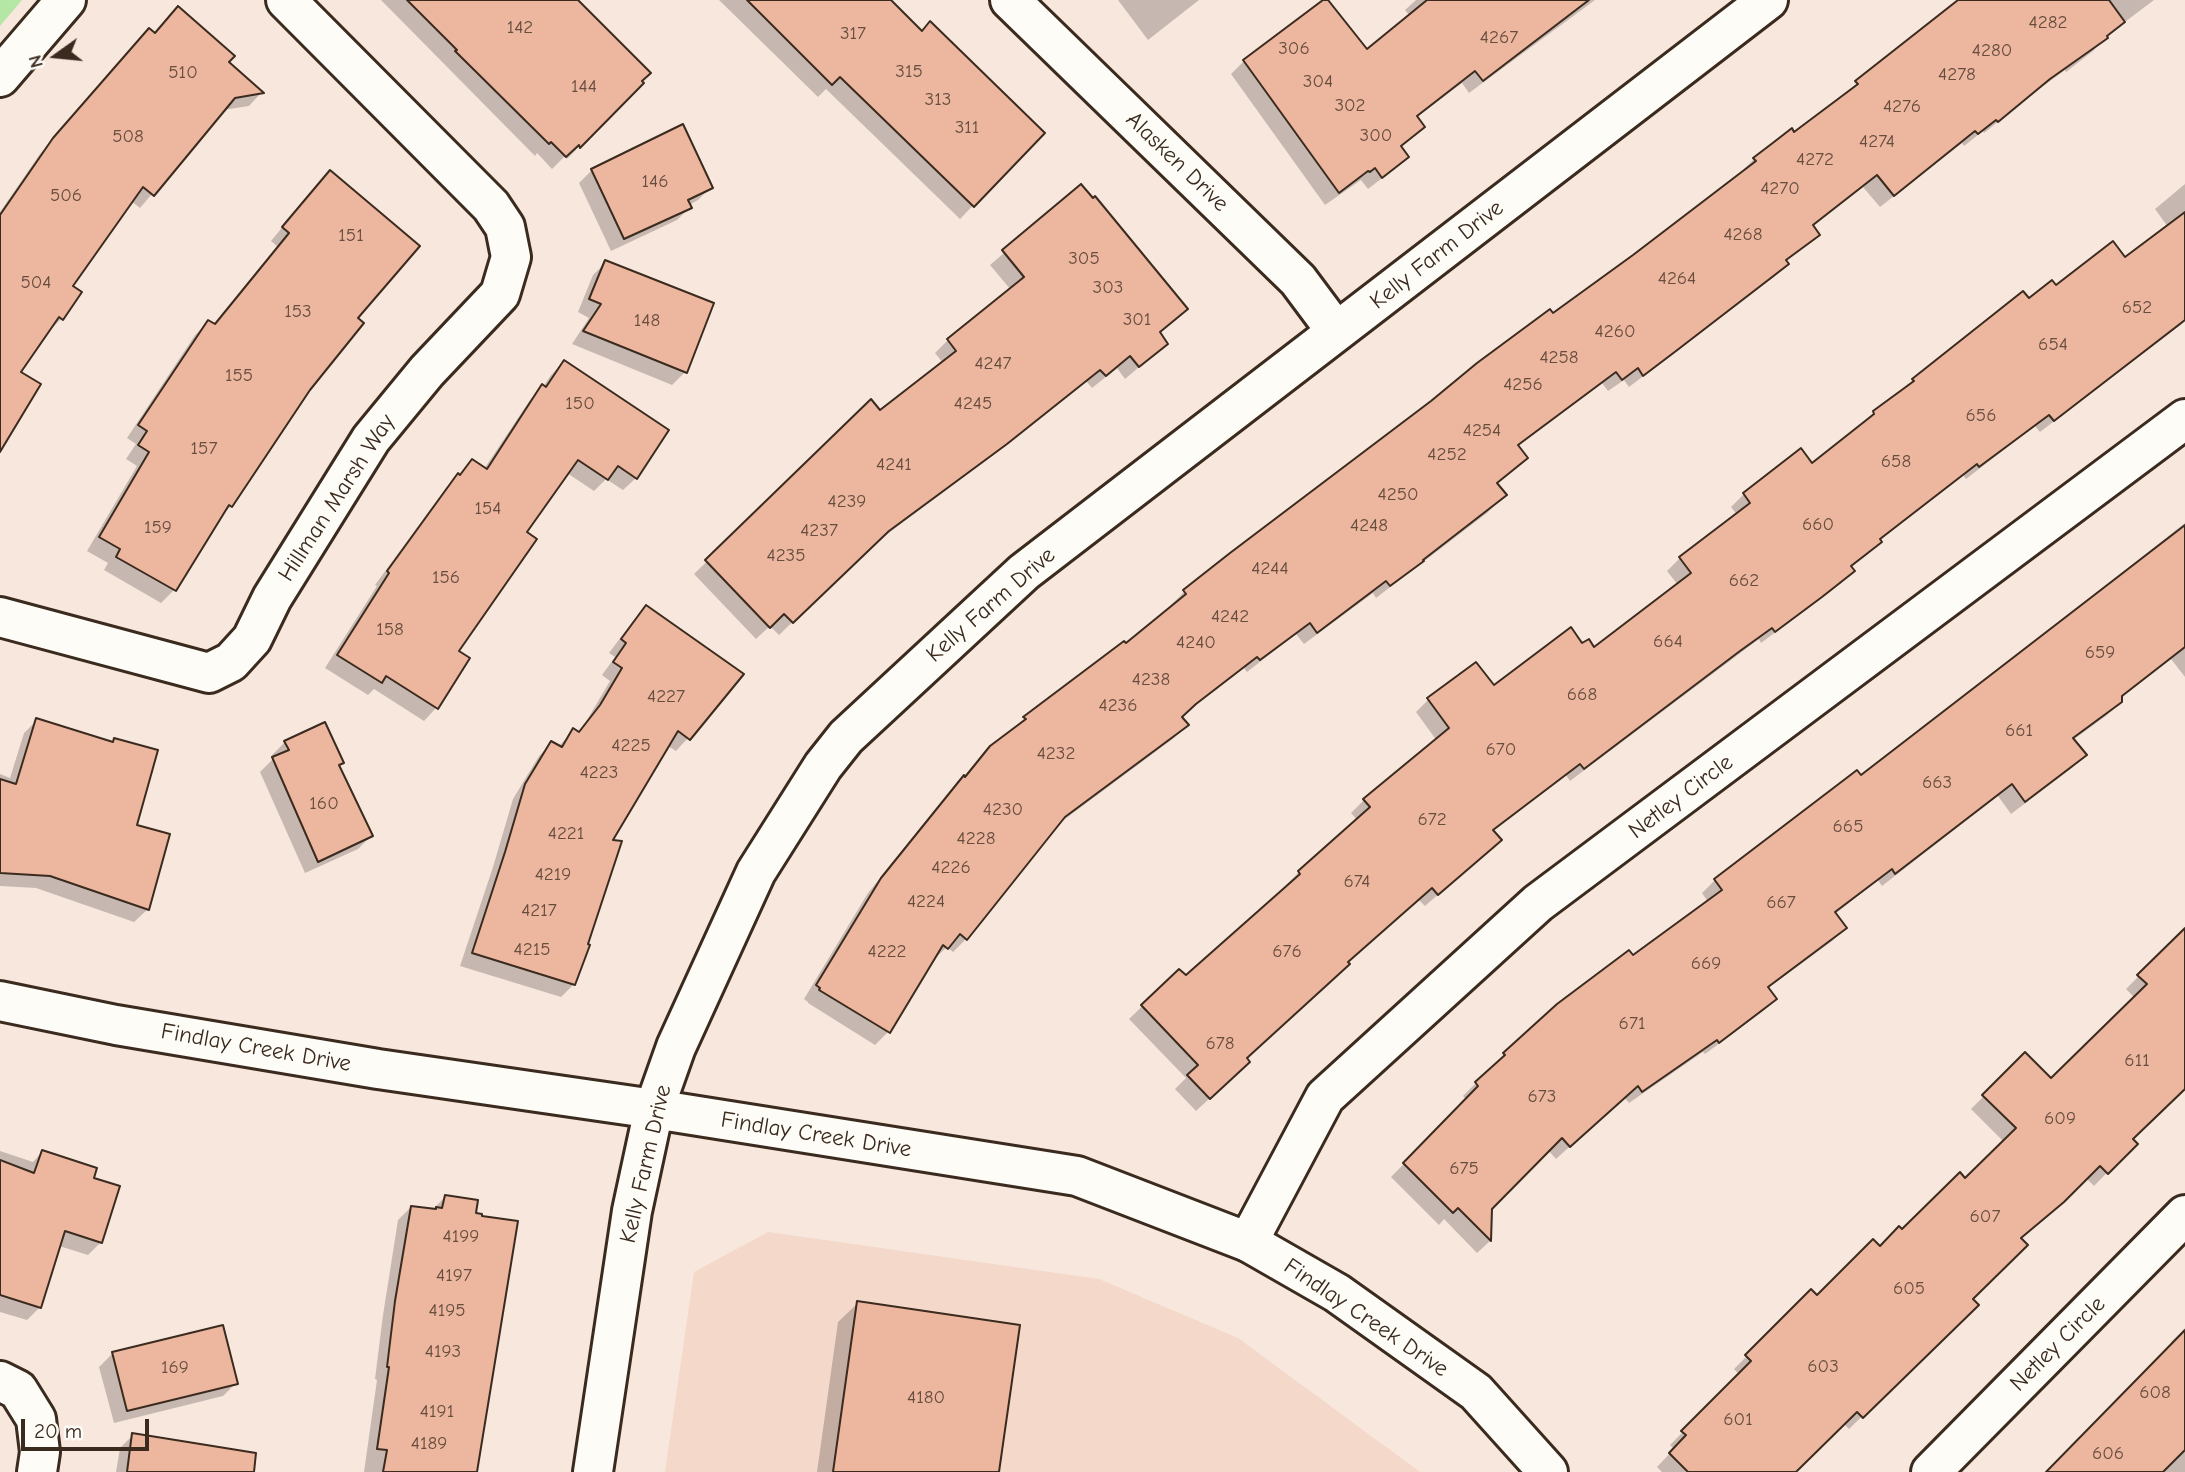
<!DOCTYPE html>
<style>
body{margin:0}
#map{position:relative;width:2185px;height:1472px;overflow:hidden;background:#f8e7dd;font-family:"Comic Neue",sans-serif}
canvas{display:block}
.north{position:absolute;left:21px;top:21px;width:70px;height:70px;-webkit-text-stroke:5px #fdfcf7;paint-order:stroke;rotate:255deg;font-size:19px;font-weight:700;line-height:28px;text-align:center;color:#3b2a1e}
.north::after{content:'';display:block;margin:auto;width:24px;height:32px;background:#3b2a1e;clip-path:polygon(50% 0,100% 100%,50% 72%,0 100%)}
.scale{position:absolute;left:21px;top:1419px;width:128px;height:32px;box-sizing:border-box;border:4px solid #3b2a1e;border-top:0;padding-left:9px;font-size:21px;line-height:24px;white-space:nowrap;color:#3b2a1e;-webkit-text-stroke:5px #fdfcf7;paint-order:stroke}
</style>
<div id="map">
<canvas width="2185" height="1472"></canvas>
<div class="north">N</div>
<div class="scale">20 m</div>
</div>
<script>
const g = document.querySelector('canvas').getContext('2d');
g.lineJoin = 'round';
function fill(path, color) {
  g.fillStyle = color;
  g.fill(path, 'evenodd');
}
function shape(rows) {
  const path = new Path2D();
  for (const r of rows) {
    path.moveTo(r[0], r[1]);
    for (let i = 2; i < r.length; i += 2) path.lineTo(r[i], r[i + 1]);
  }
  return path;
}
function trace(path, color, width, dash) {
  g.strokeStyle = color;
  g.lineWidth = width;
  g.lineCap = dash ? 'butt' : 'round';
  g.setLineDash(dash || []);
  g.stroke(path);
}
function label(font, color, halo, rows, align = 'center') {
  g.font = font + ' "Comic Neue",sans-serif';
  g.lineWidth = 6;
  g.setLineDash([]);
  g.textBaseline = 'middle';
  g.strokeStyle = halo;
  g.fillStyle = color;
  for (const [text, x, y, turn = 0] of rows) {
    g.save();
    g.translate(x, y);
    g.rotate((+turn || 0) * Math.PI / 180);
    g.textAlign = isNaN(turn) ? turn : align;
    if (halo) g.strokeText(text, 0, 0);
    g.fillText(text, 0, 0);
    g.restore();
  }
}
fill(shape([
 [768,1232,1099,1279,1238,1338,1420,1472,665,1472,694,1272]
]), '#f4d8ca');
fill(shape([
 [0,0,22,0,0,26]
]), '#b4e6a6');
fill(shape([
 [381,0,577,0,642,83,567,159,565,156,552,169,537,153,535,156],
 [719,0,888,0,922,33,1043,133,960,219,826,89,818,97],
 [1118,0,1199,0,1148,40],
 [1326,0,1366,52,1410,16,1405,10,1416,0,1595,0,1469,93,1462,83,1416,118,1423,127,1400,147,1407,157,1394,169,1368,189,1361,180,1325,205,1231,74,1244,61],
 [1961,0,2154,0,2109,34,2093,51,2066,72,2065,70,2035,92,1984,133,1983,131,1964,146,1962,143,1880,207,1863,187,1812,227,1818,235,1785,262,1787,264,1774,277,1629,387,1624,380,1608,391,1602,383,1517,447,1526,458,1496,484,1501,499,1487,513,1376,598,1373,593,1304,644,1296,634,1247,672,1244,668,1180,717,1186,725,1174,738,1057,825,966,939,953,952,947,947,933,960,888,1032,875,1045,808,1003,808,1002,804,999,868,893,951,790,991,747,1025,718,1125,645,1173,607,1171,605,1184,592,1231,554,1743,174,1741,172,1754,159,1775,143,1794,134],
 [154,34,227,62,261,93,249,106,223,110,140,208,131,201,71,286,62,318,49,331,18,372,0,442,0,212,40,154,136,43],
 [592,170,711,187,698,200,689,205,690,207,677,220,611,251,579,183],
 [2185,184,2185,320,2182,324,2040,432,2035,426,1966,479,1963,475,1879,541,1867,555,1850,568,1853,571,1840,584,1761,643,1759,639,1570,781,1566,775,1492,832,1486,853,1425,906,1419,900,1347,963,1245,1058,1235,1075,1196,1111,1175,1089,1186,1078,1129,1019,1179,971,1186,978,1287,887,1286,885,1299,872,1358,821,1351,813,1364,800,1437,741,1416,712,1429,699,1493,688,1582,646,1594,649,1678,585,1667,571,1680,558,1737,515,1731,507,1744,494,1801,451,1812,465,1913,380,2023,293,2028,300,2125,260,2168,227,2155,209],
 [317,185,356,319,231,506,218,519,174,590,161,603,104,570,108,563,87,551,137,466,126,459,136,444,127,438,195,335,208,322,214,326,278,247,271,241],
 [1081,187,1173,322,1158,334,1166,344,1125,379,1117,368,1092,388,1086,381,992,456,874,544,779,635,770,626,756,639,694,574,871,402,879,413,943,363,935,353,948,340,1011,290,990,265],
 [606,262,685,372,672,385,572,344,589,318,578,312,593,275],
 [564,362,636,478,623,490,606,479,594,491,567,473,524,533,456,651,468,659,436,708,424,721,374,689,368,695,325,668,377,586,375,585,446,488,472,461,484,469,530,400,543,387,551,375],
 [2185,523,2185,677,2171,659,2120,698,2120,702,2107,715,2073,740,2084,755,2072,768,2011,814,1998,796,1882,886,1878,880,1835,914,1845,928,1832,941,1767,989,1775,999,1762,1012,1705,1054,1703,1052,1629,1103,1624,1097,1556,1159,1548,1150,1490,1208,1490,1241,1477,1253,1444,1219,1439,1225,1391,1177,1467,1100,1463,1096,1505,1054,1708,902,1702,893,1715,880,1857,772,1861,778],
 [646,608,688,738,676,751,668,746,610,841,574,984,561,997,460,966,493,867,513,799,539,756,552,743,558,747,573,731,577,733,587,720,610,681,602,675,615,657,609,653,633,621],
 [37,720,111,744,115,740,135,826,167,835,147,910,134,922,36,888,0,886,0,774,10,778,24,733],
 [285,742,341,763,338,766,371,836,358,849,305,873,260,772,274,758,272,755],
 [2172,943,2185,944,2185,1087,2131,1139,2135,1144,2094,1186,2086,1178,2049,1215,2020,1239,1971,1299,1977,1305,1849,1429,1843,1423,1791,1472,1662,1472,1657,1467,1674,1449,1670,1445,1740,1375,1734,1369,1811,1292,1816,1298,1965,1181,2004,1142,1971,1109,2025,1055,2051,1081,2135,998,2126,989],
 [0,1151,33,1162,42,1152,92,1179,101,1242,88,1255,59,1246,40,1307,27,1320,0,1312],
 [445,1197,474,1215,476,1472,364,1472,377,1380,375,1379,383,1315,398,1220,411,1207,432,1210],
 [858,1303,997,1472,817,1472,838,1322],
 [2185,1328,2185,1472,2048,1472,2173,1345,2171,1342],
 [112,1354,236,1383,223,1396,114,1423,99,1367],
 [133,1435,238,1472,116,1472,120,1448]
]), '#0003');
const building = shape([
 [407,0,578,0,651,73,642,81,644,83,580,148,579,145,566,157,551,142,549,144,455,51,457,50,407,0],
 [747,0,891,0,922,31,930,21,1045,133,974,207,840,77,832,85,747,0],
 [1323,0,1328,0,1367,49,1427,0,1589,0,1483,81,1475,71,1417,116,1425,127,1401,146,1409,157,1382,178,1375,168,1370,172,1368,171,1339,193,1243,60,1323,0],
 [1958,0,2109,0,2125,22,2107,36,2108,38,2050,79,1998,122,1996,120,1978,134,1975,131,1894,196,1877,175,1813,225,1820,235,1786,260,1789,264,1676,351,1643,376,1638,368,1622,380,1616,372,1518,445,1528,458,1497,483,1507,495,1423,560,1424,561,1390,586,1386,581,1317,633,1310,623,1260,660,1257,657,1196,704,1182,717,1189,725,1065,817,967,940,960,934,948,949,943,945,890,1033,819,990,820,988,816,985,881,878,964,775,965,777,990,746,1026,719,1023,717,1124,641,1126,643,1186,594,1183,590,1230,553,1431,401,1477,363,1550,309,1553,313,1633,255,1756,161,1753,158,1774,142,1792,128,1794,132,1858,84,1855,81,1958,0],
 [178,6,235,56,229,62,264,93,235,98,154,196,143,187,73,286,82,292,63,320,59,317,21,372,41,384,0,452,0,215,53,138,149,28,155,33,178,6],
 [683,124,713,188,688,200,692,208,624,239,591,169,683,124],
 [330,170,420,246,358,318,364,323,310,390,232,507,229,505,176,591,116,557,120,549,99,537,149,452,138,445,147,431,138,425,208,320,215,324,289,233,282,227,330,170],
 [1081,184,1093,198,1095,196,1188,309,1160,332,1168,344,1139,367,1130,356,1106,376,1100,370,1007,444,889,531,793,623,784,614,770,628,705,560,871,399,880,410,956,351,947,339,1024,277,1002,250,1081,184],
 [2185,212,2185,320,2054,421,2049,415,1979,467,1977,464,1880,539,1882,542,1851,566,1855,571,1822,597,1775,632,1772,628,1740,651,1584,769,1580,764,1493,830,1502,840,1438,895,1432,888,1348,962,1350,964,1247,1058,1250,1062,1210,1099,1187,1075,1198,1065,1141,1005,1179,969,1186,975,1300,874,1298,871,1370,807,1363,799,1449,728,1427,698,1476,662,1494,685,1571,627,1582,643,1589,639,1594,647,1691,573,1679,557,1750,503,1743,493,1801,448,1812,463,1874,414,1873,411,1914,381,1912,379,2023,291,2029,298,2052,280,2056,285,2113,241,2125,257,2185,212],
 [605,260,714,303,687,373,583,331,601,304,589,299,605,260],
 [564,360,669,430,637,479,618,466,608,480,578,460,527,532,537,539,459,651,470,658,438,709,386,676,382,683,337,655,389,573,387,571,458,473,460,475,472,459,487,469,542,384,546,387,564,360],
 [2185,525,2185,647,2122,696,2122,702,2073,738,2087,755,2025,802,2012,784,1895,874,1892,869,1835,912,1847,928,1768,987,1777,999,1719,1043,1717,1040,1642,1092,1638,1086,1570,1147,1562,1138,1492,1209,1491,1241,1458,1208,1453,1213,1403,1163,1478,1086,1475,1082,1505,1055,1503,1053,1557,1004,1629,950,1633,955,1722,890,1714,879,1857,770,1861,775,2185,525],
 [646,605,744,674,690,740,678,731,613,840,622,841,588,944,590,945,575,985,472,953,505,852,525,784,551,741,562,747,573,728,579,732,600,705,622,668,613,662,626,643,621,639,646,605],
 [36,718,113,742,114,738,158,750,137,825,170,834,149,910,50,876,0,873,0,779,16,784,36,718],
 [325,722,344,763,339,765,373,836,318,862,272,757,289,750,284,741,325,722],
 [2185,928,2185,1089,2133,1139,2138,1144,2108,1174,2100,1166,2064,1202,2021,1238,2028,1245,1973,1299,1979,1305,1863,1418,1857,1412,1796,1472,1688,1472,1669,1453,1686,1435,1681,1431,1751,1361,1745,1355,1811,1289,1817,1295,1873,1239,1880,1246,1899,1226,1902,1229,1960,1172,1965,1178,2016,1128,1982,1095,2025,1052,2051,1078,2147,984,2137,975,2185,928],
 [42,1150,97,1168,94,1178,120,1186,102,1243,65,1231,41,1308,0,1295,0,1160,34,1173,42,1150],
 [445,1195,478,1200,476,1213,482,1214,482,1216,518,1221,477,1472,383,1472,387,1450,377,1449,389,1367,387,1367,395,1301,411,1206,436,1209,436,1207,442,1208,445,1195],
 [857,1301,1020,1325,999,1472,833,1472,857,1301],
 [223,1325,238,1384,127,1411,112,1352,223,1325],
 [2185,1330,2185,1450,2163,1472,2046,1472,2185,1330],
 [132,1433,256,1453,254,1472,127,1472,132,1433]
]);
fill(building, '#ecb69f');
trace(building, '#3b2a1e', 2);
const minor = shape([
 [1010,0,1298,280,1336,331],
 [0,77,66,0],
 [0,617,209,673,231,662,252,639,272,598,371,439,427,371,500,294,511,257,505,227,491,206,286,0],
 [1248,1242,1325,1097,1538,903,2185,419],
 [0,1381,18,1390,36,1419,40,1452,37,1472],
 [1931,1472,2185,1215]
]);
const tertiary = shape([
 [0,1001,116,1025,378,1069,654,1109,1077,1176,1248,1242,1337,1293,1476,1392,1548,1472],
 [593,1472,632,1211,654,1109,676,1047,756,872,823,766,846,737,1024,572,1768,0]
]);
trace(minor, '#3b2a1e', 44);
trace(tertiary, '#3b2a1e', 44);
trace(minor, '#fdfcf7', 38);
trace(tertiary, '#fdfcf7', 38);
label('19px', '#674d3e', null, [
 ["4282",2048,23],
 ["142",520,28],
 ["317",853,34],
 ["4267",1499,38],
 ["306",1294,49],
 ["4280",1992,51],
 ["315",909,72],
 ["510",183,73],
 ["4278",1957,75],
 ["304",1318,82],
 ["144",584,87],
 ["313",938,100],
 ["302",1350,106],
 ["4276",1902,107],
 ["311",967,128],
 ["300",1376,136],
 ["508",128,137],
 ["4274",1877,142],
 ["4272",1815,160],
 ["146",655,182],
 ["4270",1780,189],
 ["506",66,196],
 ["4268",1743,235],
 ["151",351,236],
 ["305",1084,259],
 ["4264",1677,279],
 ["504",36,283],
 ["303",1108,288],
 ["652",2137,308],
 ["153",298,312],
 ["301",1137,320],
 ["148",647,321],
 ["4260",1615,332],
 ["654",2053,345],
 ["4258",1559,358],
 ["4247",993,364],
 ["155",239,376],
 ["4256",1523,385],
 ["150",580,404],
 ["4245",973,404],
 ["656",1981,416],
 ["4254",1482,431],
 ["157",204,449],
 ["4252",1447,455],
 ["658",1896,462],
 ["4241",894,465],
 ["4250",1398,495],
 ["4239",847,502],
 ["154",488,509],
 ["660",1818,525],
 ["4248",1369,526],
 ["159",158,528],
 ["4237",819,531],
 ["4235",786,556],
 ["4244",1270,569],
 ["156",446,578],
 ["662",1744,581],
 ["4242",1230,617],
 ["158",390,630],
 ["664",1668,642],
 ["4240",1196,643],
 ["659",2100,653],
 ["4238",1151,680],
 ["668",1582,695],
 ["4227",666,697],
 ["4236",1118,706],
 ["661",2019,731],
 ["4225",631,746],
 ["670",1501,750],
 ["4232",1056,754],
 ["4223",599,773],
 ["663",1937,783],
 ["160",324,804],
 ["4230",1003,810],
 ["672",1432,820],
 ["665",1848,827],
 ["4221",566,834],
 ["4228",976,839],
 ["4226",951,868],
 ["4219",553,875],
 ["674",1357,882],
 ["4224",926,902],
 ["667",1781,903],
 ["4217",539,911],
 ["4215",532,950],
 ["4222",887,952],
 ["676",1287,952],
 ["669",1706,964],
 ["671",1632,1024],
 ["678",1220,1044],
 ["611",2137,1061],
 ["673",1542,1097],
 ["609",2060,1119],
 ["675",1464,1169],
 ["607",1985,1217],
 ["4199",461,1237],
 ["4197",454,1276],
 ["605",1909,1289],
 ["4195",447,1311],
 ["4193",443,1352],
 ["603",1823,1367],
 ["169",175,1368],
 ["608",2155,1393],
 ["4180",926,1398],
 ["4191",437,1412],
 ["601",1738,1420],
 ["4189",429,1444],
 ["606",2108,1454]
]);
label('23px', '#3b2a1e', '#fdfcf7', [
 ["Alasken Drive",1177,162,44],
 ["Kelly Farm Drive",1437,255,-38],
 ["Hillman Marsh Way",337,498,-57],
 ["Kelly Farm Drive",991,605,-41],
 ["Netley Circle",1681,797,-37],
 ["Findlay Creek Drive",256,1048,10],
 ["Findlay Creek Drive",816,1135,9],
 ["Kelly Farm Drive",646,1164,-77],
 ["Findlay Creek Drive",1366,1318,34],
 ["Netley Circle",2058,1344,-45]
]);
</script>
